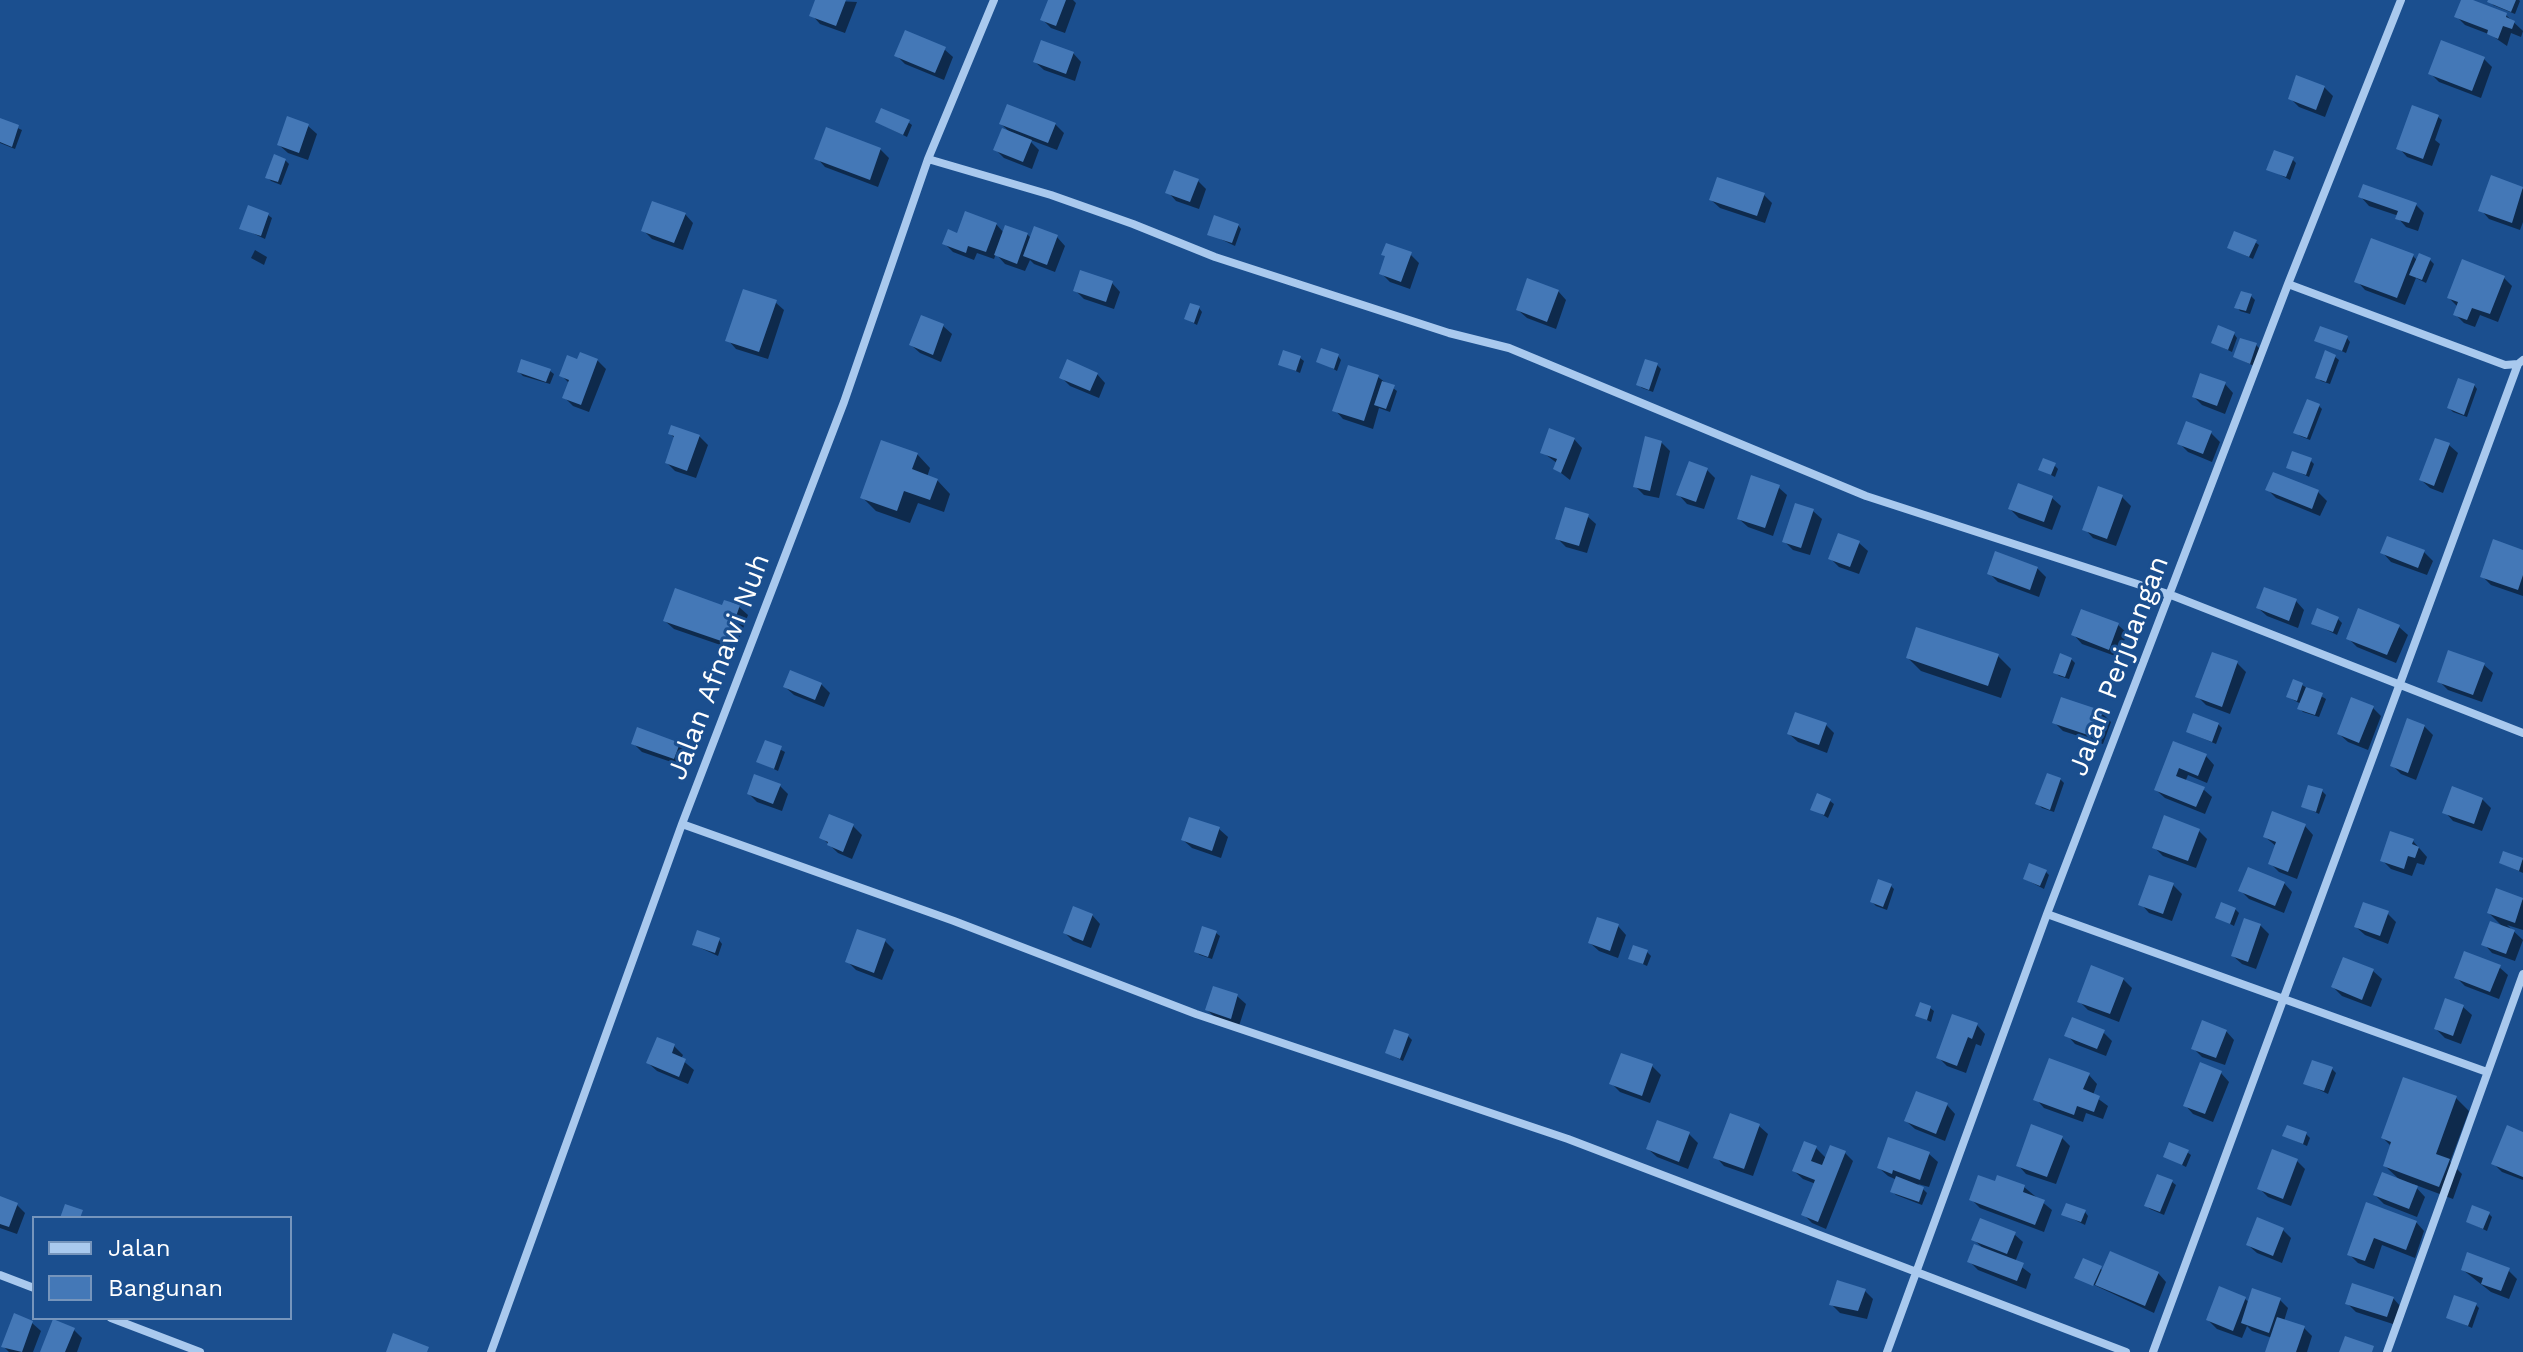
<!DOCTYPE html>
<style>
body{margin:0}
#map{position:relative;width:2523px;height:1352px;overflow:hidden;background:#1b4f8f;font-family:"Work Sans",sans-serif}
canvas{display:block}
.legend{position:absolute;left:32px;top:1216px;width:260px;height:104px;box-sizing:border-box;background:#1b4f8f;border:2px solid #7695bc;margin:0;padding:10px 14px;list-style:none;font-size:24px;color:#fff}
.legend li{display:flex;align-items:center;gap:16px;height:40px}
.legend b{width:40px;border:2px solid #7695bc}
</style>
<div id="map">
<canvas width="2523" height="1352"></canvas>
<ul class="legend">
<li><b style="height:10px;background:#a9c9ee"></b>Jalan</li>
<li><b style="height:22px;background:#4478b7"></b>Bangunan</li>
</ul>
</div>
<script>
const g = document.querySelector('canvas').getContext('2d');
g.lineJoin = 'round';
function fill(path, color) {
  g.fillStyle = color;
  g.fill(path, 'evenodd');
}
function shape(rows) {
  const path = new Path2D();
  for (const r of rows) {
    path.moveTo(r[0], r[1]);
    for (let i = 2; i < r.length; i += 2) path.lineTo(r[i], r[i + 1]);
  }
  return path;
}
function trace(path, color, width, dash) {
  g.strokeStyle = color;
  g.lineWidth = width;
  g.lineCap = dash ? 'butt' : 'round';
  g.setLineDash(dash || []);
  g.stroke(path);
}
function label(font, color, halo, rows, align = 'center') {
  g.font = font + ' "Work Sans",sans-serif';
  g.lineWidth = 6;
  g.setLineDash([]);
  g.textBaseline = 'middle';
  g.strokeStyle = halo;
  g.fillStyle = color;
  for (const [text, x, y, turn = 0] of rows) {
    g.save();
    g.translate(x, y);
    g.rotate((+turn || 0) * Math.PI / 180);
    g.textAlign = isNaN(turn) ? turn : align;
    if (halo) g.strokeText(text, 0, 0);
    g.fillText(text, 0, 0);
    g.restore();
  }
}
fill(shape([
 [817,0,857,2,845,33,820,24,812,15],
 [1050,0,1073,0,1076,3,1065,33,1051,28,1042,19],
 [2463,0,2506,15,2523,31,2521,37,2511,33,2507,46,2491,35,2465,25,2457,17],
 [2490,0,2519,0,2520,1,2515,14,2493,5],
 [944,49,953,57,944,80,905,64,896,55],
 [1073,53,1081,62,1075,81,1044,70,1035,62],
 [2484,59,2492,67,2481,98,2439,82,2431,74],
 [2324,87,2333,96,2325,117,2299,107,2290,98],
 [2438,117,2442,120,2435,140,2440,144,2432,166,2407,157,2399,148],
 [0,120,22,130,15,149,0,143],
 [877,122,908,122,912,125,907,137],
 [1001,124,1055,124,1064,133,1057,150,1028,139,1039,150,1032,169,1004,158,995,149,1013,135],
 [308,126,317,134,308,160,288,153,279,145],
 [880,149,889,158,878,187,825,167,817,158],
 [2292,159,2296,163,2290,180,2269,169],
 [285,160,289,164,281,185,271,181,267,177],
 [2492,178,2523,189,2523,222,2520,230,2489,219,2481,210],
 [1198,181,1206,189,1199,209,1176,201,1168,192],
 [1764,195,1772,203,1765,223,1720,208,1711,200],
 [2361,197,2416,205,2424,213,2418,231,2406,227,2398,218,2399,216,2369,206],
 [685,214,693,223,683,250,652,239,644,231],
 [268,215,272,218,265,239,242,228],
 [996,224,1004,233,1027,234,1032,239,1057,237,1065,246,1055,272,1034,264,1030,260,1025,271,1005,264,996,254,994,259,977,253,974,260,953,252,945,244,958,235],
 [1238,225,1241,229,1235,246,1210,234],
 [2255,242,2259,245,2253,259,2229,248],
 [255,250,267,257,264,265,251,258],
 [1410,254,1419,263,1410,289,1390,282,1381,273],
 [2413,256,2418,261,2430,260,2434,264,2426,283,2416,278,2405,305,2365,290,2357,281],
 [2504,278,2512,286,2498,322,2480,315,2475,327,2464,323,2455,314,2458,307,2449,298],
 [1112,283,1120,292,1114,309,1084,299,1075,290],
 [1558,291,1566,300,1556,329,1527,318,1518,310],
 [2251,296,2255,300,2250,314,2240,311,2237,307],
 [775,302,784,310,768,359,736,349,728,340],
 [1199,308,1202,312,1197,325,1186,319],
 [943,326,952,334,941,362,920,353,911,345],
 [2234,334,2237,338,2232,352,2213,343],
 [2347,338,2350,342,2346,353,2317,340],
 [2256,345,2260,349,2254,366,2235,357],
 [1338,356,1341,360,1337,371,1319,361],
 [2335,357,2339,360,2330,384,2321,381,2317,377],
 [1300,358,1304,361,1300,373,1280,364],
 [597,360,606,369,589,412,573,406,565,398,570,384,562,376,579,362],
 [1657,365,1661,369,1653,392,1642,388,1639,385],
 [1349,367,1378,377,1397,391,1390,412,1379,408,1373,429,1343,419,1335,410],
 [550,371,554,374,550,384,523,376,519,372],
 [1097,374,1105,383,1099,398,1070,386,1061,377],
 [2225,384,2233,393,2225,414,2202,405,2194,397],
 [2474,385,2477,389,2467,417,2453,412,2449,408],
 [2319,406,2322,409,2310,440,2300,436,2296,432],
 [2211,433,2220,442,2212,462,2188,452,2180,444],
 [670,434,699,436,708,445,696,478,675,471,667,463,675,438],
 [1574,439,1582,448,1570,480,1556,469,1557,463,1542,452],
 [1661,442,1670,451,1659,498,1644,495,1635,486],
 [2449,445,2458,453,2443,493,2430,488,2421,480],
 [917,454,930,468,927,477,937,480,950,494,944,512,918,503,910,523,876,511,863,498],
 [2310,460,2314,464,2309,477,2288,467],
 [2054,465,2058,469,2055,477,2041,470],
 [1707,470,1715,478,1704,509,1687,504,1679,495],
 [1778,487,1787,495,1773,536,1748,527,1739,519],
 [2100,489,2122,497,2131,506,2116,546,2093,538,2085,529],
 [2268,490,2318,492,2327,501,2320,516,2276,498],
 [2052,498,2061,506,2052,530,2019,518,2010,509],
 [1813,511,1822,519,1810,555,1793,550,1784,541],
 [1587,516,1596,524,1587,553,1566,547,1557,538],
 [1859,543,1868,551,1859,574,1839,567,1830,558],
 [2424,552,2433,561,2427,575,2391,562,2383,553],
 [2523,552,2523,596,2491,585,2482,576],
 [2037,568,2046,577,2039,597,1998,582,1989,573],
 [2296,601,2304,610,2298,628,2267,616,2258,608],
 [739,607,748,615,735,650,674,629,665,621],
 [2338,619,2342,623,2337,635,2313,623],
 [2118,625,2127,633,2118,657,2082,644,2074,635],
 [2399,627,2408,635,2396,663,2357,647,2348,638],
 [2213,654,2237,663,2246,672,2230,714,2206,705,2198,697],
 [1998,656,2011,669,2001,698,1921,671,1908,658],
 [2071,659,2075,663,2069,679,2059,676,2055,672],
 [2484,665,2493,673,2482,702,2448,690,2439,681],
 [821,684,830,693,824,707,794,695,785,687],
 [2302,685,2326,699,2319,717,2303,712,2299,708,2301,704,2288,697],
 [2372,707,2381,716,2368,750,2348,742,2339,734],
 [2102,713,2111,722,2103,744,2063,731,2054,722],
 [2218,724,2222,728,2216,744,2188,732],
 [1826,725,1834,733,1827,753,1798,742,1789,734],
 [2424,726,2433,735,2416,780,2401,774,2392,765],
 [766,742,785,752,778,771,759,762],
 [633,743,679,745,688,754,683,766,642,752],
 [2174,744,2206,756,2214,765,2207,783,2188,775,2185,782,2203,789,2212,797,2205,814,2165,798,2156,790],
 [2060,779,2064,783,2054,812,2042,808,2038,804],
 [780,786,788,794,782,811,757,802,749,794],
 [2322,791,2326,795,2319,814,2303,806],
 [2482,799,2491,808,2482,831,2453,821,2445,812],
 [1830,801,1834,804,1828,818,1813,809],
 [853,826,862,835,852,859,838,853,821,837],
 [2305,826,2313,835,2297,879,2279,872,2270,863,2276,846,2265,837],
 [1219,829,1228,837,1221,858,1192,848,1183,840],
 [2199,831,2207,839,2196,868,2163,856,2154,847],
 [2413,841,2427,857,2424,865,2417,863,2412,876,2391,869,2382,860],
 [2504,853,2523,860,2523,873,2501,863],
 [2046,872,2049,875,2044,889,2025,879],
 [2284,883,2292,892,2284,913,2249,899,2241,891],
 [2173,885,2182,894,2172,921,2149,913,2141,904],
 [1891,886,1894,889,1887,910,1876,906,1872,902],
 [2498,890,2523,900,2523,930,2507,925,2523,940,2515,961,2492,953,2484,944,2504,928,2489,913],
 [2235,909,2239,913,2234,926,2217,917],
 [2387,913,2396,922,2388,944,2365,935,2356,927],
 [1092,915,1100,924,1091,948,1073,941,1065,933],
 [2260,925,2269,934,2256,969,2242,964,2233,956],
 [1618,926,1626,935,1618,958,1599,951,1590,943],
 [1216,933,1220,936,1212,959,1200,955,1196,952],
 [719,940,722,944,718,956,694,945],
 [885,941,894,950,882,980,856,970,848,962],
 [1647,952,1651,956,1647,966,1630,958],
 [2344,959,2373,971,2382,979,2371,1007,2342,996,2333,987],
 [2499,967,2508,975,2499,999,2465,986,2456,977],
 [2123,979,2132,988,2119,1022,2088,1010,2079,1001],
 [1237,996,1246,1004,1239,1026,1216,1018,1207,1010],
 [2463,1007,2472,1015,2461,1044,2445,1038,2436,1029],
 [1930,1008,1934,1011,1931,1022,1917,1015],
 [1977,1025,1985,1034,1981,1046,1976,1044,1966,1073,1947,1066,1938,1057],
 [2226,1031,2234,1040,2225,1065,2202,1057,2194,1049],
 [2103,1032,2112,1041,2106,1056,2075,1044,2067,1035],
 [1408,1036,1412,1040,1403,1061,1387,1053],
 [674,1046,683,1055,681,1059,694,1070,688,1084,657,1071,648,1063],
 [1652,1066,1661,1075,1650,1103,1620,1092,1612,1084],
 [2332,1069,2336,1073,2328,1094,2305,1083],
 [2221,1073,2229,1082,2213,1122,2193,1114,2185,1105],
 [2089,1075,2097,1084,2093,1095,2108,1106,2103,1119,2086,1113,2083,1122,2044,1108,2036,1099],
 [2456,1098,2469,1111,2450,1162,2462,1174,2453,1199,2413,1184,2425,1197,2417,1217,2384,1204,2375,1195,2402,1182,2385,1166,2392,1147,2383,1138],
 [1947,1105,1955,1114,1945,1141,1915,1129,1906,1121],
 [1731,1116,1759,1126,1768,1134,1753,1176,1724,1166,1716,1157],
 [1689,1134,1698,1143,1688,1169,1657,1157,1648,1149],
 [2306,1134,2310,1138,2307,1146,2285,1136],
 [2523,1135,2523,1180,2502,1172,2493,1163],
 [2062,1138,2070,1146,2056,1184,2026,1174,2018,1165],
 [1816,1148,1827,1159,1845,1153,1853,1161,1826,1229,1812,1223,1804,1215,1816,1184,1803,1179,1794,1171],
 [2187,1152,2191,1155,2186,1167,2165,1156],
 [1929,1154,1938,1162,1929,1187,1918,1184,1927,1193,1922,1205,1896,1195,1892,1191,1897,1180,1888,1176,1879,1168],
 [2297,1161,2305,1169,2291,1206,2268,1197,2259,1188],
 [2172,1182,2176,1185,2164,1215,2150,1209,2147,1206],
 [1996,1184,2024,1187,2052,1210,2044,1232,1980,1208,1971,1199],
 [0,1198,17,1205,25,1213,17,1234,0,1228],
 [2368,1204,2416,1222,2424,1231,2415,1258,2382,1245,2374,1269,2358,1263,2349,1254],
 [2085,1212,2088,1216,2085,1225,2063,1214],
 [2488,1213,2492,1217,2487,1231,2468,1222],
 [2283,1230,2291,1238,2282,1263,2257,1253,2248,1245],
 [2014,1234,2023,1242,2015,1262,2031,1274,2026,1289,1978,1270,1970,1262,1985,1250,1974,1240],
 [2100,1268,2103,1271,2158,1273,2166,1282,2154,1313,2077,1277],
 [2463,1270,2508,1270,2517,1279,2509,1299,2491,1292],
 [1865,1291,1873,1299,1867,1319,1840,1313,1832,1305],
 [2393,1298,2401,1307,2396,1325,2356,1312,2347,1303],
 [2245,1299,2250,1303,2280,1300,2288,1308,2284,1321,2304,1328,2312,1336,2307,1352,2267,1352,2272,1338,2252,1331,2247,1326,2242,1338,2217,1329,2208,1320],
 [2476,1305,2479,1308,2472,1328,2448,1317],
 [32,1323,41,1331,33,1352,9,1352,3,1346],
 [74,1330,82,1338,77,1352,42,1352]
]), '#0007');
fill(shape([
 [815,0,846,0,836,26,809,16],
 [1048,0,1066,0,1056,26,1040,20],
 [2461,0,2473,0,2507,13,2506,17,2515,21,2512,29,2503,26,2498,39,2487,34,2488,30,2454,17],
 [2488,0,2516,0,2511,12,2487,2],
 [905,30,946,47,935,73,894,56],
 [1041,40,1074,52,1066,74,1033,62],
 [2441,40,2485,57,2472,91,2428,74],
 [2296,75,2325,86,2316,110,2288,99],
 [1007,104,1056,123,1048,143,999,124],
 [2412,105,2439,115,2423,159,2396,149],
 [881,108,910,120,903,135,875,122],
 [287,116,309,124,299,153,277,145],
 [0,118,19,125,12,147,0,142],
 [826,127,881,148,870,180,814,159],
 [1002,128,1032,140,1023,162,993,150],
 [2274,150,2294,157,2286,177,2266,170],
 [274,154,286,159,278,182,265,178],
 [1174,170,1199,179,1190,202,1165,193],
 [2491,175,2523,187,2512,223,2478,211],
 [1717,177,1765,193,1757,216,1709,200],
 [2363,184,2417,203,2409,223,2395,219,2398,211,2358,197],
 [652,201,686,213,674,243,641,231],
 [248,205,269,213,261,236,239,229],
 [965,211,997,223,986,252,968,246,966,253,942,244,948,229,957,233],
 [1214,215,1239,224,1232,243,1207,235],
 [1005,225,1028,233,1017,264,994,255],
 [1034,226,1058,235,1047,265,1023,256],
 [2234,231,2257,240,2249,257,2227,248],
 [2371,238,2414,254,2397,298,2354,282],
 [1386,243,1412,252,1401,282,1379,274,1385,256,1381,255],
 [2419,253,2431,258,2422,280,2409,275],
 [2462,259,2505,276,2490,314,2472,308,2467,320,2453,315,2458,302,2447,298],
 [1080,270,1113,281,1106,302,1073,291],
 [1527,278,1559,290,1547,322,1516,310],
 [743,289,777,300,759,352,725,341],
 [2241,291,2252,294,2246,311,2234,308],
 [1190,303,1200,306,1194,323,1184,319],
 [921,315,944,324,933,355,909,345],
 [2218,325,2235,332,2228,350,2211,343],
 [2320,326,2348,336,2342,351,2314,341],
 [2240,338,2257,343,2250,364,2233,357],
 [1321,348,1339,354,1334,369,1316,362],
 [1283,350,1301,356,1296,371,1278,365],
 [2325,350,2336,355,2326,382,2315,378],
 [580,352,598,359,581,405,562,398,569,380,559,376,567,355,577,359],
 [521,359,551,369,546,382,517,372],
 [1067,359,1098,373,1090,391,1059,378],
 [1645,359,1658,363,1649,390,1636,385],
 [1348,365,1379,375,1364,421,1332,411],
 [2200,373,2226,382,2217,406,2192,397],
 [2458,378,2475,384,2464,415,2447,408],
 [1382,381,1395,385,1386,409,1374,405],
 [2307,399,2320,404,2307,438,2293,433],
 [2186,421,2212,431,2203,454,2177,444],
 [671,425,700,435,687,471,665,463,674,436,668,434],
 [1549,428,1575,438,1561,473,1553,469,1557,459,1540,453],
 [1645,436,1662,441,1650,491,1633,487],
 [2435,438,2450,443,2434,486,2419,480],
 [881,440,918,453,912,469,938,479,930,500,904,491,897,511,860,498],
 [2292,451,2312,458,2306,475,2286,468],
 [2043,458,2056,463,2051,475,2038,470],
 [1689,461,1708,468,1696,502,1676,495],
 [2273,472,2319,490,2312,509,2265,490],
 [1751,475,1780,485,1765,528,1737,519],
 [2018,483,2053,496,2044,522,2008,509],
 [2098,486,2123,495,2107,539,2082,530],
 [1795,503,1814,509,1801,548,1782,542],
 [1565,507,1589,514,1579,546,1555,539],
 [1838,533,1860,541,1850,567,1828,559],
 [2387,536,2425,550,2418,568,2380,553],
 [2493,539,2523,550,2523,575,2518,590,2480,577],
 [1995,551,2038,567,2030,590,1987,574],
 [2264,587,2297,599,2289,621,2256,608],
 [675,588,722,605,724,600,740,605,727,643,663,621],
 [2317,608,2339,617,2333,632,2311,624],
 [2358,608,2400,625,2387,655,2346,639],
 [2081,609,2119,623,2109,650,2071,635],
 [1916,627,1999,654,1988,686,1906,658],
 [2448,650,2485,663,2473,695,2437,682],
 [2212,652,2238,661,2222,707,2195,697],
 [2060,653,2072,658,2065,677,2053,673],
 [790,670,822,683,815,700,783,687],
 [2293,679,2303,683,2297,701,2286,697],
 [2306,687,2323,693,2315,715,2297,709],
 [2061,697,2103,711,2094,737,2052,723],
 [2351,697,2374,706,2359,743,2337,734],
 [1795,712,1827,723,1819,745,1787,734],
 [2193,713,2219,723,2212,742,2186,732],
 [2407,718,2425,725,2408,773,2390,766],
 [637,727,680,743,674,759,631,744],
 [765,740,782,746,774,769,756,762],
 [2173,741,2207,754,2198,776,2179,768,2176,776,2205,787,2196,807,2154,790],
 [2047,773,2061,778,2050,810,2035,804],
 [754,774,781,784,773,804,747,794],
 [2308,785,2323,789,2316,812,2301,807],
 [2452,786,2483,798,2474,824,2442,813],
 [1817,793,1831,799,1824,815,1810,810],
 [2272,811,2306,824,2288,872,2268,864,2276,842,2263,837],
 [829,814,854,824,843,852,827,845,828,842,819,838],
 [2164,815,2200,829,2188,861,2152,848],
 [1189,817,1220,827,1212,851,1181,840],
 [2390,831,2414,839,2412,844,2419,847,2415,858,2408,856,2404,869,2380,861],
 [2503,851,2523,858,2519,871,2499,863],
 [2029,863,2047,870,2040,886,2023,879],
 [2248,867,2285,882,2275,906,2238,891],
 [2149,875,2174,883,2163,914,2138,905],
 [1878,879,1892,884,1883,907,1870,902],
 [2496,888,2523,898,2515,923,2487,913],
 [2221,902,2236,908,2230,924,2215,918],
 [2363,902,2389,911,2380,936,2354,927],
 [1073,906,1093,914,1083,941,1063,933],
 [1597,917,1619,924,1610,951,1588,943],
 [2244,918,2261,924,2248,962,2231,956],
 [2490,921,2515,930,2506,954,2481,945],
 [1202,926,1217,931,1208,957,1194,952],
 [857,929,886,939,874,973,845,962],
 [697,930,720,938,715,953,692,945],
 [1633,945,1648,950,1643,964,1628,959],
 [2464,951,2501,965,2490,992,2454,978],
 [2343,957,2374,969,2362,1000,2331,987],
 [2091,965,2124,978,2110,1014,2077,1002],
 [1213,986,1238,994,1231,1019,1205,1010],
 [2445,998,2464,1005,2453,1036,2434,1029],
 [1920,1002,1931,1006,1927,1020,1915,1016],
 [1952,1014,1978,1023,1972,1039,1968,1037,1957,1066,1936,1058],
 [2072,1017,2105,1030,2097,1049,2064,1036],
 [2202,1020,2227,1030,2216,1058,2191,1049],
 [1394,1029,1409,1034,1400,1059,1385,1053],
 [657,1037,675,1044,672,1053,686,1059,679,1077,646,1063],
 [1621,1053,1653,1064,1642,1096,1609,1084],
 [2049,1058,2090,1073,2083,1089,2100,1096,2094,1112,2077,1106,2074,1115,2033,1100],
 [2312,1060,2333,1067,2324,1091,2303,1084],
 [2200,1062,2222,1071,2205,1114,2183,1106],
 [2403,1077,2457,1096,2436,1154,2450,1159,2439,1187,2383,1166,2391,1142,2381,1138],
 [1916,1091,1948,1103,1936,1134,1904,1121],
 [1730,1113,1760,1124,1744,1169,1713,1158],
 [1657,1120,1690,1132,1679,1162,1646,1149],
 [2031,1124,2063,1136,2047,1177,2016,1166],
 [2287,1125,2307,1132,2303,1144,2282,1136],
 [2507,1125,2523,1132,2523,1177,2491,1164],
 [1888,1137,1930,1152,1920,1180,1893,1170,1892,1174,1877,1168],
 [1804,1141,1817,1146,1811,1161,1822,1165,1830,1145,1846,1151,1818,1222,1801,1215,1815,1180,1792,1171],
 [2169,1142,2189,1150,2182,1165,2163,1157],
 [2272,1149,2298,1159,2283,1199,2257,1189],
 [2382,1172,2418,1186,2409,1209,2373,1195],
 [2157,1174,2173,1180,2160,1212,2144,1206],
 [1978,1175,1995,1181,1997,1175,2025,1185,2023,1192,2045,1200,2035,1225,1969,1200],
 [1896,1176,1924,1187,1919,1202,1890,1192],
 [0,1196,18,1203,9,1227,0,1224],
 [2366,1202,2417,1221,2406,1250,2374,1238,2365,1261,2347,1255],
 [2066,1203,2086,1210,2081,1222,2061,1215],
 [65,1204,83,1210,80,1218,60,1218],
 [2472,1205,2490,1212,2483,1229,2466,1222],
 [2257,1217,2284,1228,2273,1256,2246,1245],
 [1980,1218,2016,1232,2007,1254,1971,1240],
 [1974,1244,2024,1263,2017,1281,1967,1262],
 [2110,1251,2159,1272,2145,1306,2095,1285],
 [2467,1252,2510,1268,2501,1291,2481,1284,2483,1278,2461,1270],
 [2083,1258,2102,1266,2093,1286,2074,1278],
 [1837,1280,1866,1289,1858,1311,1829,1305],
 [2352,1283,2394,1297,2387,1317,2345,1304],
 [2219,1286,2246,1297,2233,1331,2206,1320],
 [2252,1288,2281,1298,2269,1333,2241,1323],
 [2454,1295,2477,1303,2468,1326,2446,1318],
 [14,1313,33,1321,22,1352,1,1347],
 [2277,1317,2305,1326,2296,1352,2265,1352],
 [53,1319,75,1328,65,1352,40,1352],
 [393,1333,429,1347,427,1352,386,1352],
 [2345,1336,2374,1346,2372,1352,2339,1352]
]), '#4478b7');
trace(shape([
 [928,159,1051,195,1133,224,1215,257,1449,333,1509,348,1866,496,2171,595,2523,733],
 [2288,284,2505,365,2518,364,2523,360],
 [682,824,954,921,1196,1014,1568,1139,2126,1352],
 [2047,914,2487,1072],
 [0,1275,34,1288],
 [111,1318,200,1352],
 [491,1352,682,824,844,402,928,159,994,0],
 [1887,1352,2047,914,2288,284,2401,0],
 [2153,1352,2518,364],
 [2387,1352,2523,974]
]), '#a9c9ee', 8);
label('28px', '#fff', '#1b4f8f', [
 ["Jalan Perjuangan",2119,666,-69],
 ["Jalan Afnawi Nuh",719,667,-69]
]);
</script>
